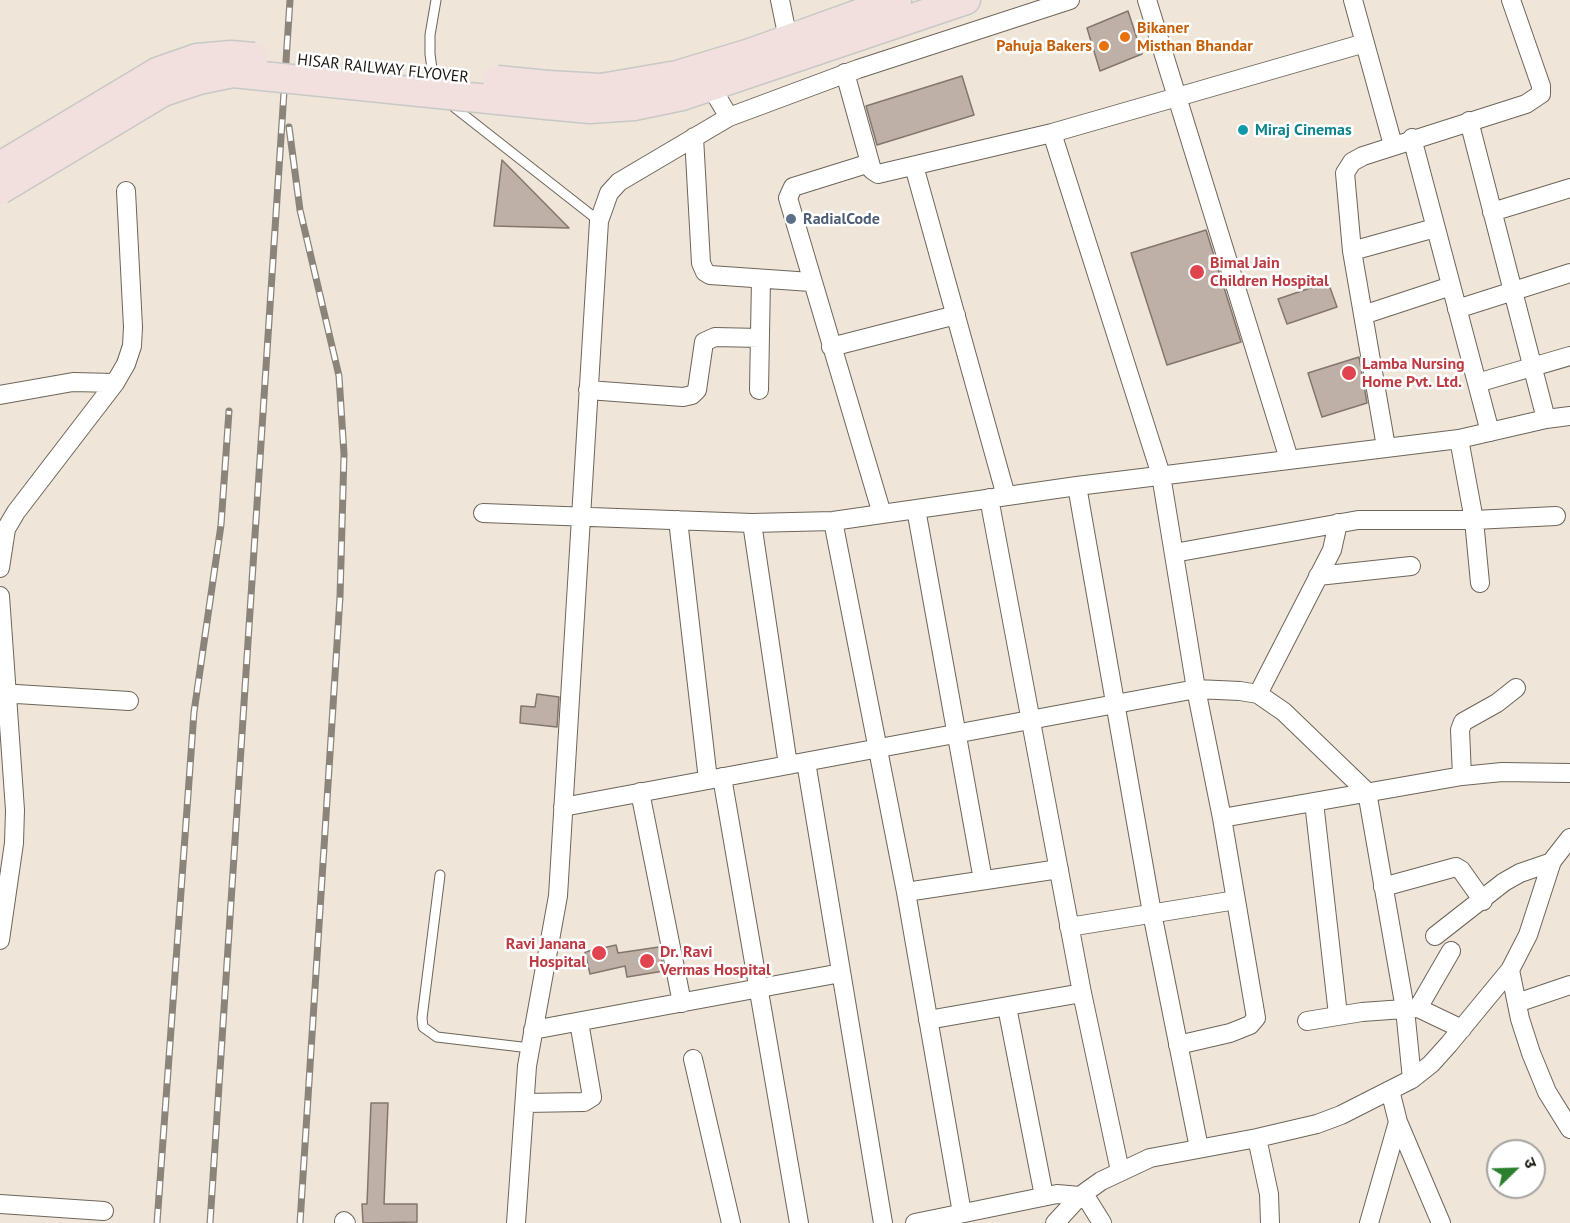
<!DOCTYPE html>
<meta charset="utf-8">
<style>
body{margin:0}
#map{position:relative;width:1570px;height:1223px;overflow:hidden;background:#efe5d8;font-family:"PT Sans","Noto Sans Devanagari",sans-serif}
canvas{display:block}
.north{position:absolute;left:1486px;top:1139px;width:60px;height:60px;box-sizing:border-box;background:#fff;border:2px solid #a4a3a1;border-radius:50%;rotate:67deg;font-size:16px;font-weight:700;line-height:24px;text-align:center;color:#1b1813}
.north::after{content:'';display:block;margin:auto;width:21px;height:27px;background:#2c802d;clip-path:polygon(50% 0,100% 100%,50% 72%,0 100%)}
</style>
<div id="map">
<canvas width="1570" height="1223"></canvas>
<div class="north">उ</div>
</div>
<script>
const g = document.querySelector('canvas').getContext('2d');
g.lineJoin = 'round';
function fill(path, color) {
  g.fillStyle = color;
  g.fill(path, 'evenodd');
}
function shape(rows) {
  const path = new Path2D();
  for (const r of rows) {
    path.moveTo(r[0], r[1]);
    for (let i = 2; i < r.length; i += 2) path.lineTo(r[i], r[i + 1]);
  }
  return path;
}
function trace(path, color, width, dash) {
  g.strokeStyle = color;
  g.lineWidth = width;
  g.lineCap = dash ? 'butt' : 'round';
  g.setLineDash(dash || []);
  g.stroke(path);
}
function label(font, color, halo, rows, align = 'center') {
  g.font = font + ' "PT Sans",sans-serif';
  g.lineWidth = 5;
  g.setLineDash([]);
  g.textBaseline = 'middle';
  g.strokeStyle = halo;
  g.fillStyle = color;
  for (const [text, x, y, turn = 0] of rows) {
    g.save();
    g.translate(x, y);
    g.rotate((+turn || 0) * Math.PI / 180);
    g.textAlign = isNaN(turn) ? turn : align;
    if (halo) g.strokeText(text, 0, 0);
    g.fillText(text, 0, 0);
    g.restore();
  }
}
const building = shape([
 [1128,11,1142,54,1100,71,1087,28,1128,11],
 [962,76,974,115,877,145,866,106,962,76],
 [502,160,569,228,494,226,502,160],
 [1206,230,1241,342,1167,365,1131,253,1206,230],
 [1328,282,1337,307,1287,324,1278,299,1328,282],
 [1359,357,1367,403,1322,417,1308,373,1359,357],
 [537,694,559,697,557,727,520,723,521,706,535,707,537,694],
 [616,945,618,953,659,947,664,971,627,977,625,966,590,974,585,952,616,945],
 [371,1103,388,1103,384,1204,417,1204,417,1222,363,1223,362,1204,367,1204,371,1103]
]);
fill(building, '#beb0a6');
trace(building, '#83766d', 1.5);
const lane = shape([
 [436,0,430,35,430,54,432,69,441,90],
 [450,104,599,221],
 [440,875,422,1018,423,1027,437,1037,530,1048]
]);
const street = shape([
 [780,0,788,39],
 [1147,0,1289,459],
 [1353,0,1393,145],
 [845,73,872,170,878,174,1052,133,1365,43],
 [711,87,729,117,858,69,1070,0],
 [1469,121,1546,419],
 [1052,133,1161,475,1196,689,1222,818,1256,1018,1250,1025,1230,1033,1178,1045],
 [694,137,701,263,705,272,710,275,811,282],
 [1412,138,1490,432],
 [870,163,793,187,788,198,882,514],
 [914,166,1006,496],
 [1492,212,1570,188],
 [1352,251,1435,228],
 [1457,309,1570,273],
 [1363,315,1451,286],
 [831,347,956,315],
 [1477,383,1570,356],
 [588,390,683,397,692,395,697,390,704,342,715,337,760,338],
 [759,390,761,279],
 [0,395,73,382,115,383],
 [1459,439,1474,520,1480,583],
 [1386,447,1352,251,1345,173,1352,162,1363,156,1526,104,1541,94,1541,86,1511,0],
 [1077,486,1152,913,1199,1148],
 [989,498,1082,993,1120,1171],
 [916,509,983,880],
 [483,513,752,523,833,521,1077,486,1459,439,1546,419,1570,416],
 [678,520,708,780],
 [833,521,906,892,962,1213],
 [752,523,788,765],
 [1174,553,1358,520,1474,520,1556,516],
 [0,568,6,529,16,512,115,383,126,364,132,346,133,327,126,191],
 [1318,576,1411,566],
 [0,596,15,810,14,843,0,940],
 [0,693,129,701],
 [1258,694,1332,550,1338,523],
 [806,762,883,1223],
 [1462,776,1460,730,1463,722,1497,703,1516,688],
 [722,777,799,1223],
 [640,792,682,1003],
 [1314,802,1338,1015],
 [563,807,1196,689,1240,691,1258,694,1284,712,1367,792,1405,1009,1412,1079],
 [1222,818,1462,776,1502,772,1570,773],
 [1383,887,1456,867,1461,870,1483,901],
 [906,892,1059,869],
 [1069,927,1236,900],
 [1435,936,1504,882,1520,873,1552,862],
 [1510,970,1520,1019,1531,1053,1547,1092,1570,1129],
 [1517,1003,1570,985],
 [1007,1007,1044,1196],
 [1418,1008,1451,951],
 [928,1020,1082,993],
 [1307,1021,1362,1012,1418,1008,1462,1029],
 [533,1030,841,973],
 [693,1059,731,1223],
 [525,1103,584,1102,592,1097,579,1022],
 [1398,1122,1441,1223],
 [1257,1138,1269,1194,1270,1223],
 [0,1204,104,1211],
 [344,1221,346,1223],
 [516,1223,527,1066,558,896,599,221,609,193,619,182,729,117],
 [915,1223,1057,1194,1080,1196,1089,1202,1102,1223],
 [1055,1223,1080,1196,1101,1181,1150,1158,1257,1138,1317,1124,1341,1115,1412,1079,1431,1064,1449,1044,1510,970,1528,935,1552,861,1570,838],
 [1369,1223,1398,1122,1390,1090]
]);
const primary = shape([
 [548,85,601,88,677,75,750,53,897,0],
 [547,105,590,109,634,106,682,96,966,0]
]);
trace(lane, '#6e655a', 11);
trace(street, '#6e655a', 20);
trace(primary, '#c8c8c6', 31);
trace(lane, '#fff', 9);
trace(street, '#fff', 18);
trace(primary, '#f2e0de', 28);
const rail = shape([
 [289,127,300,210,339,376,344,454,340,597,300,1223],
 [157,1223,194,712,221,525,229,411],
 [210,1223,290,0]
]);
trace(rail, '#8b847b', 7);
trace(rail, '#fff', 4.5, [14]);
const primaryBridge = shape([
 [497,80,548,85],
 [0,166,157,72,197,58,231,55,254,57],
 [0,190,163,92,199,80,233,73,547,105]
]);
trace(primaryBridge, '#c8c8c6', 31, []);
trace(primaryBridge, '#f2e0de', 28);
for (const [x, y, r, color] of [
 [1125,37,6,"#e8710a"],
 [1104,46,6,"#e8710a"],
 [1243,130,6,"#0f9aa8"],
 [791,219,6,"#5c6f8a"],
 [1197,272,8,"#e0444e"],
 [1349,373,8,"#e0444e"],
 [599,953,8,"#e0444e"],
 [647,961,8,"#e0444e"]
]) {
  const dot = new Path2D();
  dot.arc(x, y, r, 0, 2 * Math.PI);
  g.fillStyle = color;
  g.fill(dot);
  trace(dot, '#fff', 2);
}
label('bold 16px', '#c56008', '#fff', [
 ["Bikaner",1137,28],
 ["Misthan Bhandar",1137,46],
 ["Pahuja Bakers",1092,46,"right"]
], 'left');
label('16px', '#1b1813', '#fff', [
 ["HISAR RAILWAY FLYOVER",383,69,6]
]);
label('bold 16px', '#0d838f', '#fff', [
 ["Miraj Cinemas",1255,130]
], 'left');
label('bold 16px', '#4e5e75', '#fff', [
 ["RadialCode",803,219]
], 'left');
label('bold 16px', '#be3a42', '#fff', [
 ["Bimal Jain",1210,263],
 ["Children Hospital",1210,281],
 ["Lamba Nursing",1362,364],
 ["Home Pvt. Ltd.",1362,382],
 ["Ravi Janana",586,944,"right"],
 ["Hospital",586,962,"right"],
 ["Dr. Ravi",660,952],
 ["Vermas Hospital",660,970]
], 'left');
</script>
